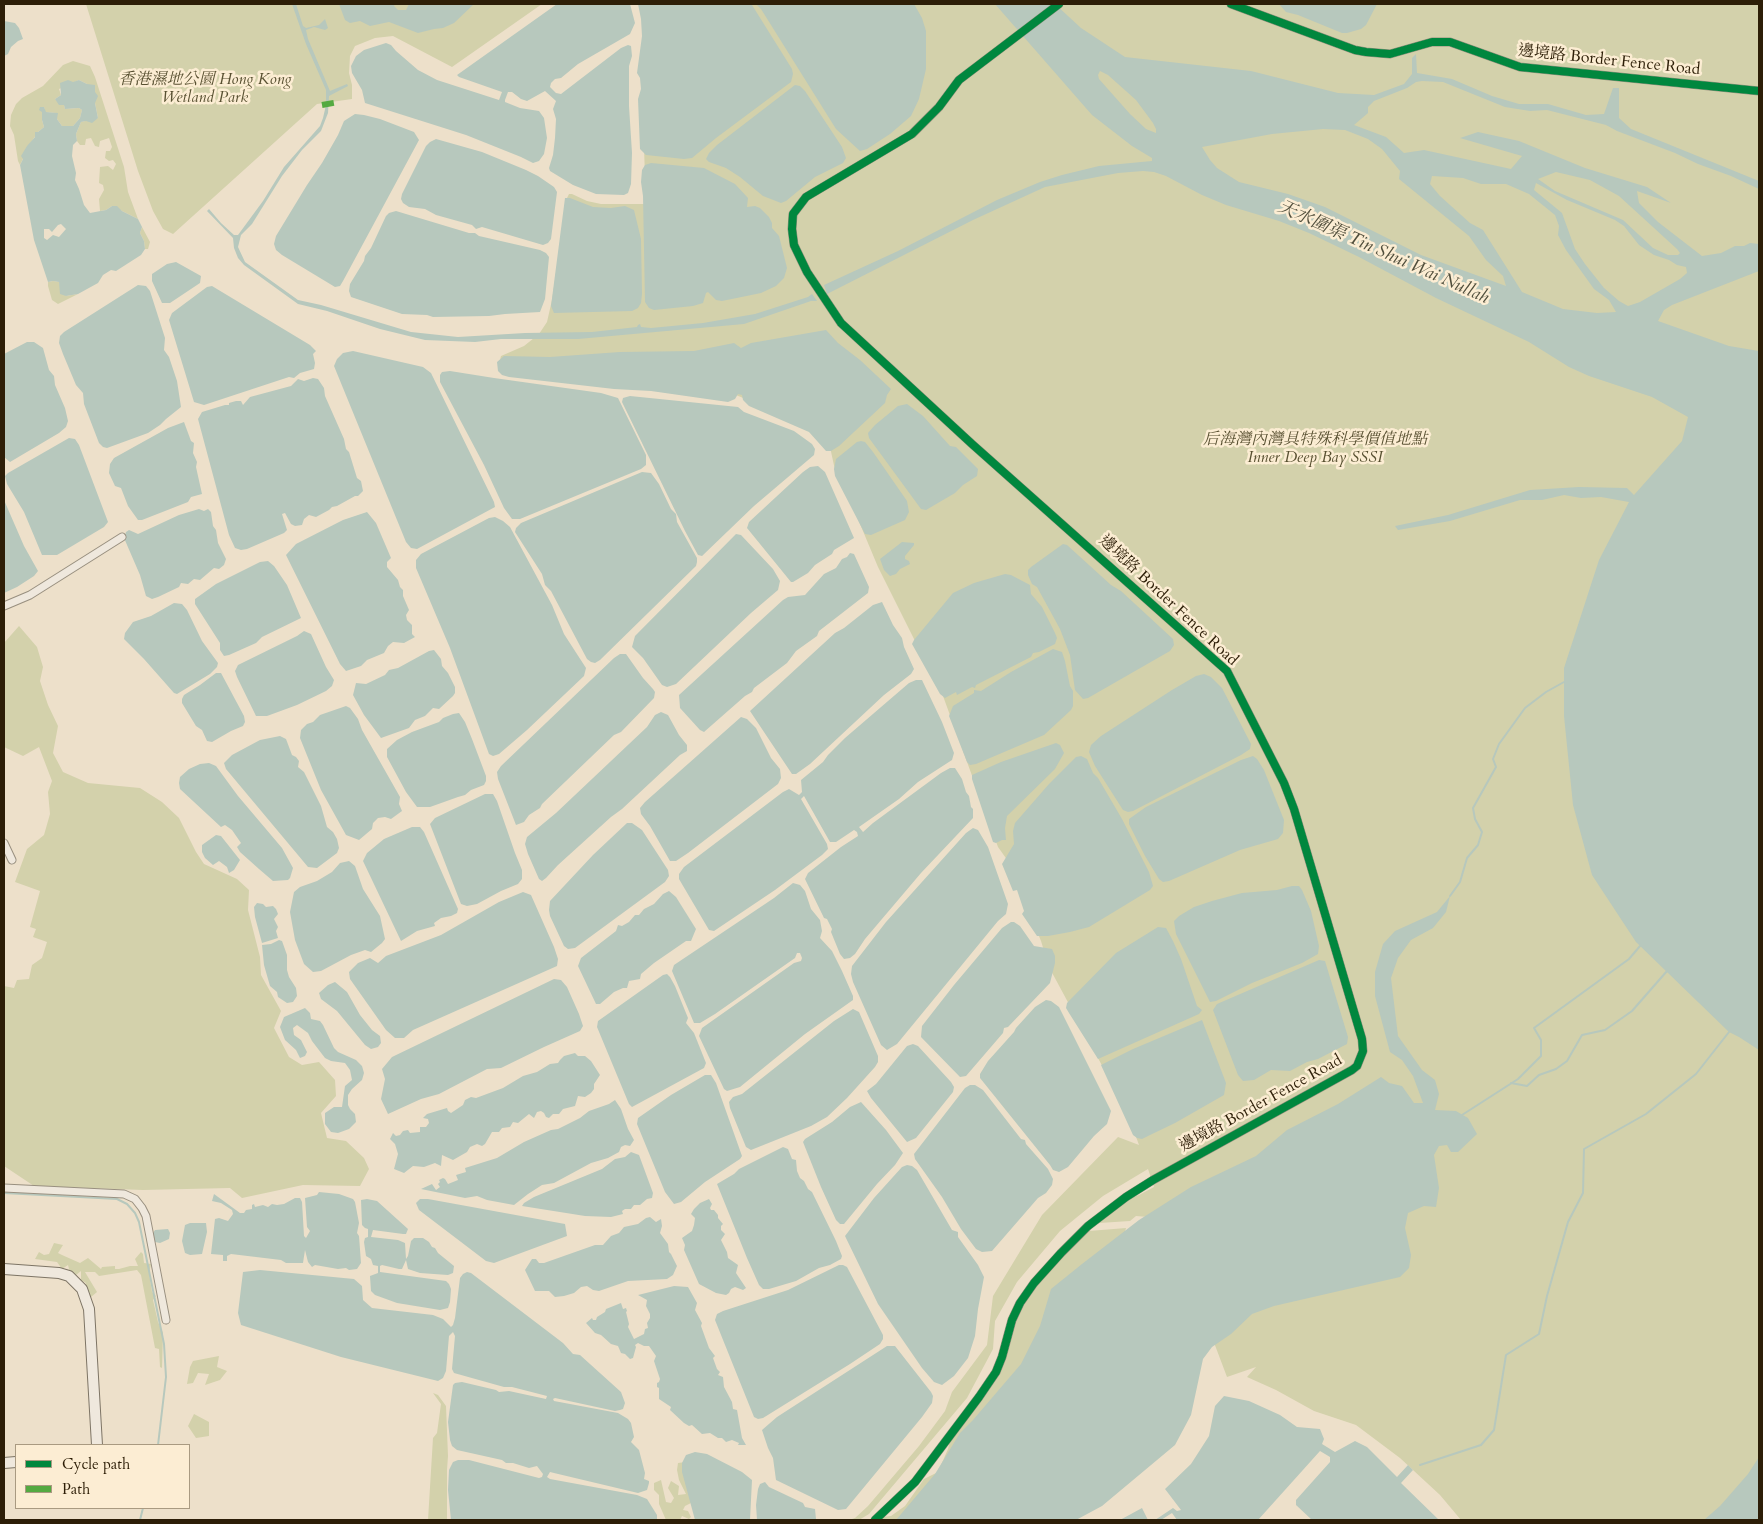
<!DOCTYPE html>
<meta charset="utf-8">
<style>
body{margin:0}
#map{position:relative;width:1763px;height:1524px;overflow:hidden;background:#ede0ca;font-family:Cardo,serif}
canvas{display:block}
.frame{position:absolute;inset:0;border:5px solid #2d1e07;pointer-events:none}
.legend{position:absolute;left:15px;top:1444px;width:175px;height:65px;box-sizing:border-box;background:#fcedd3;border:1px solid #a99a81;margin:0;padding:6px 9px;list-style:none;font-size:15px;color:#2d1e07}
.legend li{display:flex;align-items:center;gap:10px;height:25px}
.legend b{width:25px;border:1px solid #a99a81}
</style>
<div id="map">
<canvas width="1763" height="1524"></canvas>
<div class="frame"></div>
<ul class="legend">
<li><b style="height:6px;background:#00873e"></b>Cycle path</li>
<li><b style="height:6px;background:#54aa41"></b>Path</li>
</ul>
</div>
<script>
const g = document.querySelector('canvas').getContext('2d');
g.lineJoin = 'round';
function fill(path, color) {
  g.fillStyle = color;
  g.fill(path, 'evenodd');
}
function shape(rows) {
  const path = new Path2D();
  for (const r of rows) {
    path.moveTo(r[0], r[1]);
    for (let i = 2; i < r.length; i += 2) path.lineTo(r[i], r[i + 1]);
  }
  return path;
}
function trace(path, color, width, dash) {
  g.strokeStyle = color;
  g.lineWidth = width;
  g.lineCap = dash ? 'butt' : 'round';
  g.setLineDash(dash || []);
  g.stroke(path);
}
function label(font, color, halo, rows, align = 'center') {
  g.font = font + ' Cardo,"Noto Serif TC",serif';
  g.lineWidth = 5;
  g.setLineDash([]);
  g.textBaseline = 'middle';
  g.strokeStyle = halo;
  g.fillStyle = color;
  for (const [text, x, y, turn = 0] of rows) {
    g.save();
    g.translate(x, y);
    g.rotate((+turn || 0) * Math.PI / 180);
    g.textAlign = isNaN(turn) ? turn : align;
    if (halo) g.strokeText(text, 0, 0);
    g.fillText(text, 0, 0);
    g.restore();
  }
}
fill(shape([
 [86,4,542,4,452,67,393,36,375,38,355,46,350,56,349,73,352,85,352,99,317,104,173,234,163,229,153,211,138,171],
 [641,4,1759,4,1759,1520,1461,1520,1440,1495,1400,1458,1356,1425,1314,1411,1276,1390,1247,1377,1256,1367,1227,1377,1210,1332,1148,1217,1136,1216,1130,1221,1099,1223,1113,1204,1139,1195,1154,1187,1148,1169,1103,1196,1060,1231,1017,1282,995,1321,993,1349,967,1398,869,1514,859,1520,849,1520,855,1518,868,1506,919,1446,945,1411,952,1392,987,1345,993,1296,1042,1215,1118,1137,1139,1145,1127,1112,1049,967,1041,941,1008,861,998,847,939,685,927,665,878,567,850,500,835,470,830,447,821,435,775,411,731,393,499,364,501,356,524,346,539,334,547,322,552,300,567,198,569,194,572,194,587,201,601,204,646,204,643,120,643,39],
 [73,61,90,66,95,77,124,167,128,192,138,219,112,206,106,210,100,211,99,199,104,190,103,185,99,183,100,167,108,166,113,170,116,164,113,160,109,161,105,158,106,151,110,151,112,147,109,138,100,141,99,147,95,146,91,138,86,139,85,145,80,145,77,141,76,134,81,122,98,118,95,103,87,84,79,80,59,89,61,95,55,99,64,105,65,109,79,108,82,110,80,118,73,126,62,126,57,119,56,113,45,112,44,107,42,112,42,120,44,127,38,132,30,144,20,165,18,161,14,135,10,126,11,115,16,104,22,98,43,86,63,65],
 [142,227,150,242,148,249,145,249,144,241,140,233],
 [53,281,59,282,61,289,66,296,78,294,58,304,52,300,48,286,48,282],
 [19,626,37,647,43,667,40,681,48,705,58,726,53,753,63,772,88,783,140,788,162,802,179,818,196,852,204,864,237,879,249,890,248,910,260,957,261,975,281,1011,274,1028,289,1057,302,1065,319,1062,335,1080,336,1096,321,1113,327,1138,346,1141,364,1158,369,1169,360,1186,303,1185,242,1198,230,1188,143,1190,34,1186,4,1166,4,986,14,988,17,980,29,979,32,965,42,958,47,942,33,937,36,929,30,927,40,891,15,882,27,849,44,835,50,814,48,792,52,781,39,747,23,756,4,747,4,643],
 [1126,1228,1124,1236,936,1520,872,1520,873,1518,891,1516,905,1506,924,1479,938,1472,948,1449,951,1436,994,1381,1015,1317,1068,1242,1089,1231],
 [54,1243,63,1245,58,1253,62,1255,80,1263,88,1258,101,1269,102,1267,115,1266,115,1269,119,1269,130,1266,138,1266,135,1259,141,1252,143,1254,144,1263,151,1264,149,1273,152,1292,156,1296,153,1300,158,1322,163,1333,162,1368,160,1367,159,1349,155,1348,141,1275,137,1270,99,1276,95,1272,85,1272,97,1292,91,1297,80,1297,86,1283,81,1280,81,1271,76,1275,70,1273,68,1265,62,1269,57,1262,35,1259,39,1252,44,1255,49,1254],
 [219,1356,217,1367,227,1371,220,1380,205,1385,209,1374,198,1373,193,1383,187,1384,190,1367,193,1361],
 [433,1393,438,1395,446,1406,448,1456,447,1470,447,1520,428,1520,433,1438,437,1433,441,1404],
 [194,1414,209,1422,209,1436,196,1438,188,1426],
 [686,1462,693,1502,685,1506,683,1510,688,1511,691,1517,689,1519,682,1516,680,1520,666,1520,659,1504,659,1495,654,1490,654,1483,661,1480,666,1502,671,1503,674,1498,668,1488,671,1481,679,1486,678,1495,686,1494,679,1480,677,1470,678,1463]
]), '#d3d1ab');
fill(shape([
 [292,4,296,4,303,26,306,28,319,25,325,19,328,28,325,30,314,27,306,30,308,39,330,91,347,84,348,86,329,96,328,113,321,131,302,150,282,176,252,224,241,235,238,247,245,262,298,300,321,305,411,332,458,337,525,333,592,332,637,327,638,325,640,324,641,327,651,328,672,326,703,323,755,314,808,297,812,294,817,301,811,301,744,324,578,339,501,339,475,342,425,340,380,329,327,311,298,304,244,265,238,258,234,248,233,238,207,211,209,209,221,223,234,235,238,235,263,201,284,167,320,126,323,118,326,105,326,90,306,44],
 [339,4,395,4,394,6,398,10,406,10,409,4,474,4,454,23,443,28,434,29,418,33,389,22,370,26,360,21,350,23,345,20],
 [557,4,630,4,635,23,630,34,578,64,561,78,555,79,551,83,550,87,556,93,561,94,621,48,628,45,631,46,632,56,629,66,629,106,632,153,631,184,628,193,624,195,596,194,573,185,550,171,549,168,553,155,555,138,556,119,553,109,556,101,545,91,527,101,521,99,512,92,508,92,505,100,505,102,520,108,539,111,544,118,547,138,544,154,539,161,533,163,521,157,466,135,365,103,362,90,352,73,351,66,356,56,364,50,386,43,391,45,396,51,418,70,437,80,499,100,502,92,459,77,457,75],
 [638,4,749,4,752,5,792,69,793,74,791,82,716,138,692,158,684,159,646,155,640,149,638,99,641,89,640,78,637,73,642,36,641,19],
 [756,4,914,4,922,18,926,31,926,69,919,99,911,116,890,134,867,149,860,151,836,129,761,9],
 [995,4,1055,4,1081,28,1125,57,1251,71,1338,93,1374,95,1404,84,1412,74,1412,58,1416,54,1417,73,1452,79,1492,96,1519,104,1548,104,1586,115,1604,114,1613,88,1619,88,1619,118,1631,129,1759,181,1759,189,1731,176,1698,164,1675,153,1617,131,1606,125,1547,110,1530,111,1505,107,1443,82,1422,81,1416,82,1407,88,1374,101,1368,107,1368,113,1354,125,1386,137,1404,153,1424,150,1511,169,1522,156,1460,138,1478,132,1519,141,1585,168,1647,187,1671,203,1637,191,1639,203,1658,222,1702,256,1721,253,1735,246,1744,246,1750,243,1759,244,1759,271,1672,305,1664,310,1658,321,1729,346,1759,351,1759,1050,1739,1037,1729,1032,1636,942,1592,875,1573,805,1564,716,1564,668,1599,560,1629,502,1601,497,1581,498,1564,495,1542,500,1520,500,1450,521,1398,530,1395,526,1448,515,1530,490,1579,487,1627,488,1634,495,1682,441,1688,417,1652,397,1589,376,1569,367,1529,342,1436,298,1359,257,1309,233,1279,221,1226,205,1202,195,1166,176,1154,172,1143,171,1118,173,1045,187,973,220,827,294,824,285,898,251,997,200,1040,182,1062,175,1099,166,1152,161,1152,158,1132,146,1092,115],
 [1100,71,1108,75,1136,100,1153,123,1156,129,1156,133,1146,129,1130,114,1099,79,1098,75],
 [1323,129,1345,130,1368,139,1382,149,1400,171,1399,179,1469,236,1486,260,1503,276,1506,286,1421,255,1325,207,1288,194,1239,182,1217,168,1210,160,1202,147,1272,134],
 [1556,172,1590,180,1619,196,1677,249,1680,253,1678,255,1668,255,1653,248,1623,220,1555,191,1538,179],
 [1432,176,1463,178,1481,184,1506,184,1529,194,1555,215,1559,226,1558,235,1566,250,1594,289,1609,300,1616,312,1597,313,1563,309,1522,292,1483,230,1470,223,1440,196,1430,184],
 [1536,183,1567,200,1615,220,1624,226,1639,245,1654,255,1669,260,1677,265,1686,267,1687,273,1680,279,1640,302,1628,306,1619,301,1604,288,1585,264,1575,249,1562,213,1534,190],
 [1279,4,1377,4,1366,25,1361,29,1347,33,1342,33,1298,15,1286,12],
 [4,21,15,23,19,28,23,39,18,41,11,47,8,54,4,56],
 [68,80,73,82,79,80,87,84,95,85,95,92,98,96,95,103,98,118,92,123,86,121,81,122,76,134,77,141,73,145,72,156,76,173,75,180,79,189,84,205,90,213,106,210,112,206,117,206,122,211,138,219,142,227,140,233,144,241,145,249,141,255,116,271,111,270,103,275,98,283,78,294,66,296,60,294,59,282,53,281,48,282,34,240,20,165,23,159,21,156,27,146,35,137,35,132,38,132,44,127,42,120,42,112,39,110,40,107,44,107,46,112,58,113,57,119,62,126,73,126,80,118,82,110,79,108,65,109,64,105,59,105,55,99,61,95,60,83],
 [61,224,66,229,59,237,53,235,47,240,44,238,44,229,49,229,52,232,58,225],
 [795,85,800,86,805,91,842,147,846,158,843,163,815,177,786,201,781,203,763,196,740,177,726,168,709,162,706,159,709,153,717,145],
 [355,114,364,115,380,119,414,132,419,140,343,281,340,286,335,287,282,255,276,250,274,244,276,236,307,185,322,163,338,135,344,121],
 [436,139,482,152,526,170,538,176,554,187,557,192,551,239,548,243,543,245,482,227,476,229,472,225,436,215,425,209,409,207,403,203,401,199,402,194,426,146,430,142],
 [651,163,704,168,735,184,748,198,747,207,755,206,760,208,769,217,772,223,772,228,779,236,787,268,784,278,776,286,761,293,722,301,716,300,708,292,706,293,703,303,693,306,654,310,649,308,645,302,643,196,641,182,642,170,645,165],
 [565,198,570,198,593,207,611,208,625,206,634,210,641,239,642,294,641,303,638,308,632,311,554,313,551,306],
 [396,211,469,233,475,233,479,236,540,250,546,253,549,257,545,299,540,312,505,314,489,316,433,317,427,315,402,314,351,297,349,291,350,284,364,261,365,256,371,248,386,216,389,213],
 [176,262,201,276,200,283,170,303,162,303,152,281,152,274,167,264],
 [138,285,146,286,150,291,165,338,164,350,169,357,177,381,181,407,166,419,160,425,148,433,107,448,103,447,99,443,84,404,83,393,76,385,63,354,59,343,60,336,64,332],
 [212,286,310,345,316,351,313,354,315,363,314,369,300,373,294,378,289,377,204,405,194,402,169,320,172,313,207,287],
 [826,330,838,343,860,360,891,389,887,395,885,403,839,446,831,451,826,451,809,432,749,406,743,400,742,395,738,394,735,399,728,402,651,391,614,389,509,377,502,375,498,371,497,362,504,356,550,357,620,352,694,351,734,343,741,348,751,343],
 [27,342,34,342,43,348,49,370,54,376,55,385,65,408,68,421,66,427,59,433,10,462,4,457,4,354],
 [353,351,423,367,431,373,494,502,495,507,417,549,411,548,406,542,334,366,337,359,343,353],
 [450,371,494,378,601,393,618,398,646,455,646,465,641,469,520,519,512,519,504,508,484,465,440,382,440,375,442,372],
 [313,378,318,379,324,388,325,396,344,439,346,449,349,452,357,478,361,481,363,491,358,496,355,496,337,506,332,507,329,510,316,517,309,515,304,519,302,525,295,526,291,524,285,513,282,514,287,530,284,533,247,549,241,550,235,548,229,535,198,419,202,412,225,405,229,405,229,403,236,401,241,401,243,405,250,397,291,386,298,379,304,381],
 [630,396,738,407,744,412,794,431,812,444,815,449,814,455,754,506,702,556,698,555,685,531,622,402,623,398],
 [907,404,923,416,950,446,956,447,978,469,977,476,963,485,955,493,926,510,921,509,869,438,868,433,875,425,898,406],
 [184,422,191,441,194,443,193,453,197,462,196,467,202,494,191,497,188,502,142,520,138,520,128,506,121,488,115,486,109,473,110,464,114,458,168,428],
 [69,438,75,439,79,445,108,522,104,527,57,555,42,555,24,512,7,484,5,476,8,473],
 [861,441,865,442,873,452,907,501,909,512,905,520,871,535,865,534,835,476,834,469,836,459,857,442],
 [818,466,825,472,854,538,834,550,832,554,815,565,808,573,793,582,791,582,747,528,749,522,803,472,810,467],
 [642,472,651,473,659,484,671,509,676,514,677,522,697,558,697,562,696,566,600,660,595,663,591,662,587,659,551,591,545,585,542,574,515,532,516,528,521,523],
 [4,500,24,546,38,571,34,576,17,587,4,593],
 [199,509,204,511,208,509,211,512,213,526,216,530,218,543,226,559,224,565,219,569,214,568,200,580,194,579,188,584,181,583,179,587,158,597,152,599,146,596,140,575,124,538,126,532,129,530,138,534,179,515],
 [367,512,376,523,391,558,387,562,387,567,398,580,400,587,403,590,403,596,409,610,406,615,407,620,412,625,412,634,415,637,404,643,393,642,388,646,384,653,367,660,361,666,346,671,340,664,286,555,296,544,343,520],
 [495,517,503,521,510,527,552,605,564,634,586,668,584,676,527,730,499,754,493,756,489,754,450,648,416,568,416,560,421,554,489,518],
 [736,534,741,535,773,569,780,581,778,590,751,613,676,684,667,687,662,685,643,658,632,647,635,636],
 [902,542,914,543,914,545,905,556,905,559,909,561,910,564,900,569,896,574,890,576,884,570,880,559],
 [1063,544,1067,545,1111,585,1121,591,1173,639,1174,645,1170,651,1088,698,1083,699,1075,690,1070,655,1060,629,1037,587,1032,584,1028,575,1028,570,1031,567],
 [850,553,854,554,869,587,868,593,819,631,817,636,796,651,787,663,754,688,752,692,745,696,704,732,700,730,680,708,679,695,783,600,788,597,805,595,824,574,836,568,842,559,847,557],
 [268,561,274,566,287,585,301,618,262,637,256,643,229,655,224,656,220,650,220,643,195,604,195,599,216,584,260,562],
 [1005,574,1011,575,1030,585,1031,594,1042,607,1055,633,1057,638,1055,644,1039,652,1033,653,1031,657,976,685,975,688,972,687,957,695,956,692,945,698,940,694,912,644,914,640,953,593,974,583],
 [882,602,893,625,902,638,904,647,914,669,911,674,884,695,810,764,796,774,792,774,750,711,835,633,844,628,873,605],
 [174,603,182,604,187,610,202,641,218,663,217,667,210,674,177,694,174,693,144,659,124,639,125,633,133,622,151,616],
 [304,631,311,634,326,667,334,680,332,686,326,691,297,705,267,716,256,716,237,677,235,671,238,665,297,636],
 [1053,649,1062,652,1065,661,1070,686,1073,691,1073,706,1071,710,1044,735,976,764,970,765,967,762,949,716,953,706,974,693,974,690,981,691,1011,672],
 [434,650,441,659,442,666,448,673,455,687,455,693,453,696,439,709,433,708,425,716,415,720,409,728,381,738,364,715,353,695,356,683,366,684,385,675,389,670,398,668,429,651],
 [620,654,626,654,643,678,653,689,655,692,654,698,621,732,614,735,542,804,540,808,529,815,524,822,516,825,498,779,497,772,501,766,614,658],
 [216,673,221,673,244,716,245,722,243,726,231,731,212,742,207,741,202,730,196,726,182,703,182,699,184,695,200,685],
 [1204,674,1211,677,1222,688,1251,744,1250,749,1241,755,1133,811,1128,812,1123,810,1095,766,1089,752,1091,745,1101,736,1172,690,1196,676],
 [916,680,922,680,942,722,954,753,952,760,918,782,899,799,859,827,863,832,873,823,941,773,950,768,955,768,962,779,966,792,969,796,971,807,973,809,973,818,921,873,865,939,855,954,850,958,844,959,840,954,831,932,832,929,827,919,824,918,805,879,808,873,841,847,858,836,857,832,854,830,836,842,830,842,804,796,801,799,827,844,828,849,822,855,775,890,714,931,709,930,679,879,679,874,684,867,783,792,789,789,799,795,802,792,801,780,823,762,828,755,845,738,909,683],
 [346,706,350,708,358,719,362,730,400,797,399,804,402,811,391,819,385,817,378,818,373,823,372,829,359,840,346,835,321,790,300,738,301,730,307,724,313,722,320,715],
 [661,712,668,715,679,735,687,745,687,751,680,755,622,809,611,817,558,865,546,878,542,881,539,879,528,854,525,844,527,837,556,813,647,727,655,715],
 [459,713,465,722,472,739,486,776,486,781,484,785,471,790,465,795,458,797,430,807,417,807,406,792,387,757,387,749,397,740,412,732,439,722,443,718,453,714],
 [741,717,747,719,756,728,771,758,780,769,781,778,778,784,688,853,676,861,670,861,650,826,641,814,640,808,645,802],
 [280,736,286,739,292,755,296,757,299,761,298,767,304,772,321,806,327,827,333,832,337,839,339,848,337,853,317,868,308,867,226,769,224,763,232,755,260,740],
 [1056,743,1060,745,1064,753,1055,769,1007,816,1005,828,1006,840,1002,840,996,843,993,842,972,779,972,775,1001,762],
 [1081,756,1087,759,1093,773,1098,778,1122,819,1149,872,1153,886,1150,890,1089,927,1070,932,1048,936,1037,936,1022,914,1024,911,1017,890,1013,891,1002,864,1014,844,1013,831,1015,823,1049,784,1076,757],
 [1253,756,1257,759,1264,770,1284,820,1283,833,1278,839,1240,850,1169,881,1163,882,1159,879,1145,856,1129,824,1129,819,1146,807,1241,760],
 [209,763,216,766,238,796,282,848,293,868,290,878,288,880,273,881,259,869,240,852,237,847,241,843,232,830,225,825,221,827,180,789,179,783,180,777,189,769,200,764],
 [485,794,493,794,497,801,515,853,522,870,522,879,518,884,501,891,477,904,467,906,461,904,430,824,435,818],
 [627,823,632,823,642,830,668,870,669,876,665,882,575,948,568,949,564,946,550,916,549,910,550,901,593,855],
 [412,827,420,827,424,832,458,909,457,913,451,916,441,918,434,923,435,926,417,931,401,941,363,861,367,853,384,839],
 [973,828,978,830,988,847,1008,904,1006,914,998,921,897,1044,887,1050,881,1045,853,982,851,974,852,966,886,922,966,833],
 [216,835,221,836,240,860,234,870,229,873,227,867,219,861,213,865,205,858,202,852,202,845],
 [349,861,355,866,363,889,380,916,385,939,382,943,371,952,365,950,351,955,321,971,313,972,304,964,295,940,290,912,294,892,300,887,317,881,332,872,340,863],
 [793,883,800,885,805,891,811,909,820,920,822,931,820,938,832,951,842,971,853,996,853,1000,805,1034,740,1087,727,1091,724,1089,699,1036,702,1028,794,963,801,961,802,958,800,953,797,953,795,958,715,1014,700,1023,694,1023,672,971,674,965,774,898],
 [1292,886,1299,886,1302,890,1311,911,1319,946,1318,954,1302,963,1252,983,1216,1001,1210,1002,1176,934,1174,921,1179,916,1194,907,1212,901,1242,893,1277,890],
 [669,891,676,897,696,929,691,941,686,941,654,963,641,974,640,979,629,981,627,988,623,988,614,992,600,1004,596,1004,578,966,581,958,616,931,618,925,622,926,629,922,635,915,639,915,644,909,654,904,663,894],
 [523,892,531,895,554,947,558,959,557,966,413,1030,404,1038,395,1038,386,1030,350,979,349,972,358,963,370,958,378,963,386,956,441,935,499,902],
 [1450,896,1446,912,1433,928,1411,940,1398,958,1391,978,1398,1036,1422,1070,1435,1080,1439,1094,1435,1110,1456,1111,1468,1118,1477,1134,1458,1152,1451,1152,1447,1145,1439,1146,1434,1155,1439,1188,1436,1207,1424,1206,1408,1213,1405,1228,1411,1255,1409,1268,1400,1277,1274,1306,1252,1314,1231,1334,1212,1347,1203,1359,1191,1415,1175,1445,1102,1506,1076,1520,896,1520,935,1474,960,1433,973,1420,1021,1364,1040,1326,1051,1289,1082,1264,1139,1220,1191,1187,1256,1156,1287,1130,1338,1104,1381,1077,1389,1083,1402,1086,1414,1103,1423,1103,1413,1076,1402,1060,1390,1052,1375,996,1375,972,1383,944,1395,931,1437,912],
 [257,903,263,904,266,907,273,906,276,909,278,914,274,919,278,927,276,931,278,938,262,943,255,917,254,907],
 [1011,922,1014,922,1020,926,1034,946,1052,949,1055,956,1055,963,1050,983,1008,1027,1004,1028,1003,1033,966,1076,960,1077,921,1037,922,1026,954,985,1002,928],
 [1158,927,1166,928,1173,941,1181,959,1197,1006,1202,1010,1199,1014,1098,1059,1069,1013,1066,1008,1067,1003,1116,953],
 [279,940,282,941,287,955,287,970,289,977,296,988,297,996,293,1002,287,1003,278,997,277,992,270,986,264,965,262,945,271,944],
 [1319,960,1325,961,1348,1037,1347,1044,1318,1059,1307,1062,1290,1071,1271,1070,1254,1080,1243,1081,1238,1075,1213,1010,1217,1004],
 [667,974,670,977,675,986,688,1018,686,1023,694,1033,706,1063,704,1068,632,1107,629,1104,597,1027,598,1021,663,975],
 [554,979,561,980,567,987,579,1014,583,1026,580,1031,544,1047,501,1068,487,1069,439,1094,421,1099,388,1114,381,1099,385,1079,382,1069,392,1057],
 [335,982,347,992,360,1015,372,1030,380,1036,381,1043,378,1047,371,1049,365,1045,337,1011,321,999,319,993,328,985],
 [1046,1000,1051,1001,1059,1007,1111,1111,1107,1124,1094,1136,1068,1167,1059,1172,1053,1170,1050,1165,980,1078,980,1074,988,1061,1014,1032,1016,1028,1035,1007],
 [305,1008,310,1013,311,1019,320,1021,323,1025,334,1048,338,1052,356,1060,362,1066,364,1073,362,1080,352,1089,348,1095,348,1105,350,1109,355,1114,356,1122,349,1129,338,1133,331,1132,325,1124,325,1113,334,1107,342,1107,345,1086,352,1080,350,1070,345,1063,331,1061,325,1058,312,1041,308,1033,297,1025,293,1028,294,1035,301,1040,307,1052,305,1056,300,1058,296,1050,285,1040,280,1027,284,1017],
 [853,1009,859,1012,878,1056,878,1062,875,1067,847,1098,827,1117,811,1126,751,1150,746,1147,730,1108,729,1102,733,1097,742,1094,834,1021],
 [1202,1020,1226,1083,1224,1095,1175,1123,1148,1136,1142,1139,1137,1138,1133,1135,1101,1065,1133,1049],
 [913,1044,918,1046,951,1082,954,1087,953,1092,916,1138,907,1142,871,1098,867,1091,876,1084,907,1046],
 [575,1053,578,1056,585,1056,591,1061,600,1075,594,1084,594,1089,591,1093,585,1097,578,1096,575,1106,563,1109,559,1114,553,1114,549,1118,546,1117,544,1113,541,1111,537,1112,534,1118,529,1114,518,1123,513,1122,510,1127,502,1128,499,1132,492,1132,485,1144,482,1146,477,1144,470,1147,467,1152,453,1160,442,1155,441,1166,435,1163,424,1167,413,1166,404,1173,394,1169,398,1154,395,1144,390,1139,393,1133,396,1136,400,1135,403,1131,408,1130,410,1133,420,1132,420,1127,426,1127,429,1123,428,1119,423,1118,427,1114,447,1108,448,1111,451,1113,463,1105,465,1100,471,1097,476,1098,503,1088,523,1076,537,1072,550,1064,558,1063,560,1060,564,1056],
 [705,1075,711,1075,716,1083,742,1156,740,1159,705,1182,681,1202,674,1204,665,1192,637,1124,638,1118,671,1095],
 [970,1085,975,1085,983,1090,1021,1139,1025,1140,1026,1144,1048,1169,1053,1179,1052,1185,1046,1193,1038,1198,992,1251,982,1252,976,1249,961,1229,942,1197,915,1159,914,1154,965,1088],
 [615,1100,621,1109,628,1129,634,1140,630,1146,625,1145,621,1147,619,1152,608,1158,591,1163,554,1183,542,1185,528,1194,514,1205,487,1200,477,1196,465,1198,421,1189,432,1184,436,1190,440,1187,438,1184,440,1182,439,1180,443,1178,445,1179,448,1184,458,1180,456,1175,466,1172,465,1168,497,1158,524,1142,551,1130,558,1129,580,1118,589,1111,609,1104],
 [861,1102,886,1130,903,1153,895,1165,877,1184,844,1224,840,1224,836,1220,821,1187,803,1142,805,1139,832,1122,850,1107],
 [783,1147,788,1149,792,1159,796,1160,797,1171,800,1178,804,1181,808,1189,812,1192,836,1241,842,1256,841,1259,830,1265,819,1268,796,1281,769,1289,763,1289,759,1285,747,1258,717,1184,734,1174,739,1169],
 [631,1152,639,1155,653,1193,652,1198,647,1199,640,1205,634,1205,631,1209,625,1209,622,1211,623,1214,611,1217,585,1216,522,1206,524,1203,534,1197,602,1169,615,1159,625,1157],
 [907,1165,912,1166,917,1170,952,1230,958,1232,958,1237,978,1265,984,1277,978,1309,975,1336,968,1358,954,1376,942,1385,934,1382,922,1368,878,1304,845,1236,874,1198,902,1167],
 [319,1192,339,1194,353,1199,355,1202,359,1223,357,1233,359,1236,361,1263,357,1269,349,1270,346,1268,338,1269,315,1265,312,1267,308,1262,305,1250,303,1263,286,1263,281,1260,231,1254,227,1256,227,1261,223,1261,223,1255,211,1254,215,1219,219,1218,228,1221,233,1214,232,1210,221,1203,212,1201,214,1194,240,1213,244,1213,246,1210,252,1209,252,1205,254,1204,255,1207,263,1205,268,1207,272,1204,277,1205,284,1204,295,1198,300,1198,302,1202,304,1236,306,1238,310,1231,307,1227,305,1198,317,1195],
 [367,1199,377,1201,408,1229,406,1234,403,1234,373,1230,371,1237,398,1240,405,1243,406,1259,408,1256,411,1241,414,1238,423,1238,429,1242,432,1247,435,1248,438,1253,454,1266,453,1273,448,1275,420,1273,408,1269,406,1260,402,1269,399,1269,382,1265,380,1266,380,1272,446,1281,449,1284,451,1289,450,1302,448,1308,440,1310,397,1303,375,1295,371,1291,370,1276,378,1273,378,1266,373,1265,371,1259,366,1256,364,1242,365,1238,368,1237,368,1229,365,1228,362,1225,361,1200],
 [420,1199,428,1199,565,1224,567,1236,494,1263,486,1261,419,1210,416,1203],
 [709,1199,712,1204,710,1208,711,1210,714,1210,718,1215,718,1218,723,1224,721,1226,721,1230,725,1234,721,1240,727,1252,728,1258,738,1265,736,1273,746,1288,743,1290,735,1287,731,1289,729,1293,726,1295,716,1293,699,1284,684,1250,685,1245,682,1238,692,1231,694,1225,695,1218,691,1214,694,1209,700,1203],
 [650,1217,656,1222,661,1219,662,1226,660,1233,668,1244,669,1252,671,1254,677,1266,673,1275,667,1279,628,1281,599,1291,593,1290,587,1286,581,1287,574,1293,564,1296,555,1297,549,1291,535,1291,525,1270,532,1259,536,1259,539,1263,544,1263,595,1245,603,1245,611,1236,619,1233,624,1227,638,1224,646,1218],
 [190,1223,206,1223,207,1232,202,1254,190,1255,185,1253,182,1241,185,1225],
 [168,1229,170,1233,169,1239,160,1243,155,1242,153,1233,155,1230],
 [839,1265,843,1265,847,1267,883,1335,883,1339,880,1344,850,1364,763,1418,758,1419,754,1417,715,1320,717,1314,723,1311,788,1290],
 [260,1270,354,1279,362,1286,363,1300,372,1308,433,1315,443,1319,451,1327,453,1325,455,1318,460,1278,463,1274,467,1272,471,1273,563,1343,573,1354,580,1355,621,1392,625,1403,623,1409,620,1410,615,1411,555,1398,553,1399,554,1401,618,1413,628,1419,631,1423,634,1437,631,1442,639,1450,645,1473,644,1479,649,1481,649,1483,647,1490,638,1493,554,1473,550,1472,547,1477,550,1479,637,1495,647,1499,657,1515,657,1520,451,1520,448,1490,449,1470,453,1462,458,1460,469,1460,539,1478,542,1477,543,1474,537,1466,529,1468,513,1463,506,1463,502,1460,457,1450,452,1446,450,1440,448,1422,453,1385,455,1383,462,1382,496,1390,499,1392,509,1391,546,1399,547,1396,512,1387,504,1387,454,1373,452,1369,455,1336,453,1332,449,1336,446,1371,443,1378,438,1381,341,1357,241,1325,238,1313,243,1272],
 [674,1286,688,1287,697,1303,695,1310,702,1323,701,1326,709,1348,715,1356,713,1358,717,1369,720,1372,718,1375,723,1377,724,1387,732,1402,733,1409,737,1410,742,1438,746,1445,738,1445,739,1443,732,1440,726,1442,722,1438,718,1438,710,1433,702,1434,692,1425,689,1426,684,1423,670,1410,671,1407,659,1399,659,1388,657,1387,657,1383,659,1382,660,1379,654,1361,656,1356,649,1346,644,1346,638,1343,635,1345,636,1347,633,1358,630,1359,625,1354,621,1353,618,1346,611,1344,601,1335,595,1333,586,1323,592,1318,593,1320,596,1320,597,1317,605,1312,606,1309,621,1303,623,1309,626,1308,627,1311,626,1312,629,1324,628,1327,634,1339,644,1334,645,1329,648,1328,647,1323,650,1318,650,1314,646,1306,647,1300,638,1295],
 [887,1346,895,1346,931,1392,933,1396,932,1403,922,1417,846,1509,838,1510,776,1480,773,1458,768,1448,762,1430,777,1417],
 [1224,1396,1249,1401,1280,1415,1297,1427,1320,1429,1324,1439,1322,1444,1335,1452,1355,1441,1367,1447,1397,1477,1408,1465,1413,1470,1401,1483,1439,1520,1312,1520,1296,1505,1296,1500,1330,1462,1330,1457,1320,1451,1258,1520,1177,1520,1172,1513,1161,1520,1155,1520,1173,1508,1177,1511,1181,1510,1165,1489,1191,1464,1209,1436,1215,1406],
 [695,1452,707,1454,742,1472,752,1480,750,1520,695,1520,682,1472,682,1463,686,1455],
 [1759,1457,1759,1520,1704,1520,1720,1506,1748,1474],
 [765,1482,769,1487,803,1503,805,1507,815,1509,816,1519,815,1520,757,1520,756,1505,758,1489,760,1484],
 [1142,1508,1148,1520,1120,1520]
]), '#b7c8bd');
trace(shape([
 [1450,896,1460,882,1467,858,1478,845,1482,832,1475,819,1473,808,1496,767,1493,759,1499,744,1525,708,1546,692,1564,682],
 [1511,1083,1527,1086,1539,1075,1556,1069,1567,1061,1582,1035,1605,1030,1632,1011,1667,971],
 [1462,1115,1518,1079,1541,1056,1541,1040,1534,1028,1629,959,1640,946],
 [4,1193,117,1199,127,1204,135,1213,139,1222,164,1344,166,1377,158,1445],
 [1420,1465,1481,1445,1494,1430,1506,1355,1539,1334,1547,1296,1568,1222,1583,1193,1584,1149,1646,1114,1696,1074,1729,1032],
 [140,1520,143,1508]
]), '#b7c8bd', 2);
const street = shape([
 [1231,4,1355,50,1366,52,1390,54,1432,42,1450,42,1520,67,1759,91],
 [4,606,30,595,122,537],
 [4,843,12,860],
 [4,1188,124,1194,135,1199,142,1208,146,1216,166,1320],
 [875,1520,915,1482,979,1397,996,1372,1002,1357,1012,1320,1020,1303,1034,1283,1061,1253,1088,1226,1126,1197,1153,1180,1352,1070,1357,1066,1363,1051,1362,1039,1294,809,1284,783,1227,671,972,444,841,323,807,272,794,245,792,229,793,214,806,197,912,134,939,107,959,80,1059,4]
]);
const secondary = shape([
 [4,1269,59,1273,69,1276,82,1289,89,1309,97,1445],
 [4,1463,16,1462]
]);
trace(street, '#988f7f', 9);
trace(secondary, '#7d7465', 12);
trace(street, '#efe8dd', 7);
trace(secondary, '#efe8dd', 10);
trace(shape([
 [322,105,339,102]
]), '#54aa41', 6, [12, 6]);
trace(shape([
 [1231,4,1355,50,1366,52,1390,54,1432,42,1450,42,1520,67,1759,91],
 [875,1520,915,1482,979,1397,996,1372,1002,1357,1012,1320,1020,1303,1034,1283,1061,1253,1088,1226,1126,1197,1153,1180,1352,1070,1357,1066,1363,1051,1362,1039,1294,809,1284,783,1227,671,972,444,841,323,807,272,794,245,792,229,793,214,806,197,912,134,939,107,959,80,1059,4]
]), '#00873e', 8);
label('16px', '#2d1e07', '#fcedd3', [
 ["邊境路 Border Fence Road",1609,61,6],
 ["邊境路 Border Fence Road",1168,601,43],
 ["邊境路 Border Fence Road",1261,1104,-29]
]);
label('italic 16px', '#585031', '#fcedd3', [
 ["香港濕地公園 Hong Kong",205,80],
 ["Wetland Park",205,98],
 ["后海灣內灣具特殊科學價值地點",1315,440],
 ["Inner Deep Bay SSSI",1315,458]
]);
label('italic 18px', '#504e3c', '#fcedd3', [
 ["天水圍渠 Tin Shui Wai Nullah",1383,253,24]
]);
</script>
